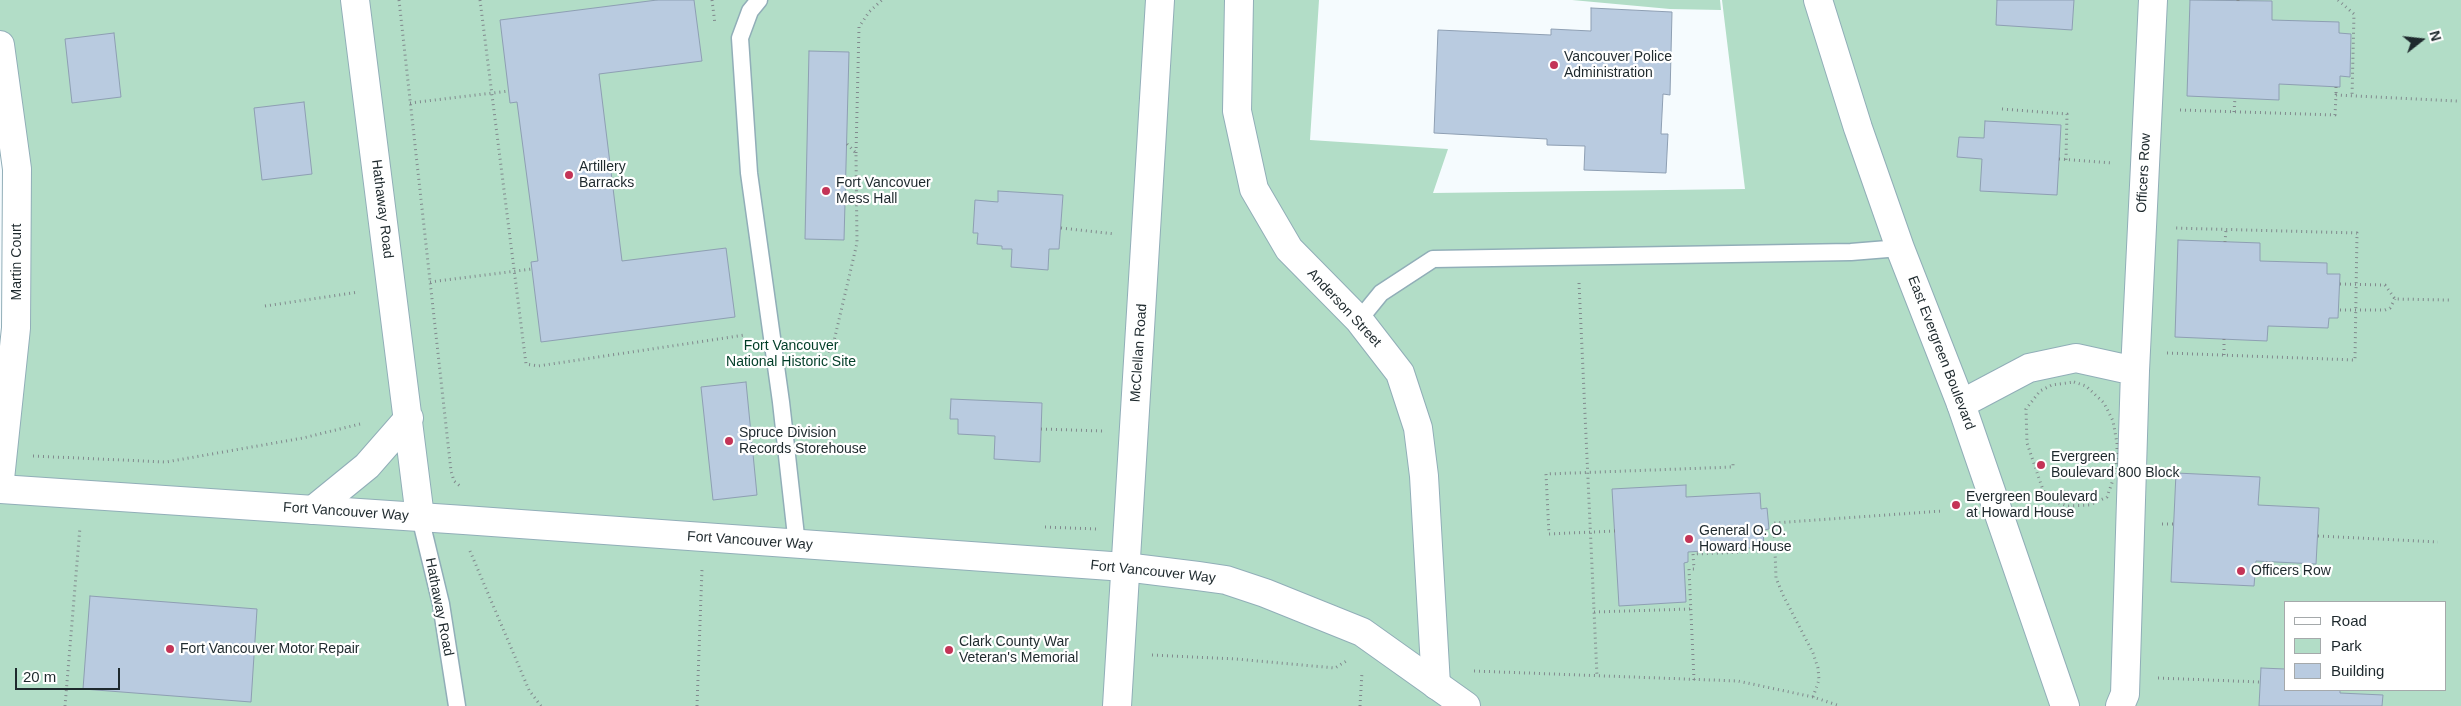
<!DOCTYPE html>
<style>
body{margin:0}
#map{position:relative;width:2461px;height:706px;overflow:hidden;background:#f5fbfe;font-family:Arial,sans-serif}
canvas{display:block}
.legend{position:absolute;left:2284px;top:601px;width:162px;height:90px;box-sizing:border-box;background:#fff;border:1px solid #a5a9ab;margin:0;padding:6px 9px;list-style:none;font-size:15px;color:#1e292d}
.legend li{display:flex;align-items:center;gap:10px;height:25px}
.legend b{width:25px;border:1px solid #a5a9ab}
.north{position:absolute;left:2396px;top:15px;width:50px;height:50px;-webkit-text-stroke:4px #fff;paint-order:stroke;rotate:74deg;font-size:14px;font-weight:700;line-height:20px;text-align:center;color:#1e292d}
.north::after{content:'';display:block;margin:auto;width:18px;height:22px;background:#1e292d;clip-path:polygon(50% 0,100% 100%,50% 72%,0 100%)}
.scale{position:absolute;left:15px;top:668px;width:105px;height:22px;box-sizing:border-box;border:2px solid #1e292d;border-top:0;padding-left:6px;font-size:15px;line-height:18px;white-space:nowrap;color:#1e292d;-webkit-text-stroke:4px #fff;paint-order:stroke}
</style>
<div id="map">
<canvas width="2461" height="706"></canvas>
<ul class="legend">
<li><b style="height:6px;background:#fff"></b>Road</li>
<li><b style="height:14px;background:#b2ddc7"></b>Park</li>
<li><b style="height:14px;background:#b9cbe0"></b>Building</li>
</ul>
<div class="north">N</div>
<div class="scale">20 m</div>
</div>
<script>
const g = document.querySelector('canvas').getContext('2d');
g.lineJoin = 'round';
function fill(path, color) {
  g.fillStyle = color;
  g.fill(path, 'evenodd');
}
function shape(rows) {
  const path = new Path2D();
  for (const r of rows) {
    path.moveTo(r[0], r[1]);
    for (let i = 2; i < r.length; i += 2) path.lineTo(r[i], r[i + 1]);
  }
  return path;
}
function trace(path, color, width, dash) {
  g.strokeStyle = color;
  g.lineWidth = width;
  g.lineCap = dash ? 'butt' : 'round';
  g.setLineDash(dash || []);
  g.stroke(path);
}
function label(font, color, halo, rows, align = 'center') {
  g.font = font + ' Arial,sans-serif';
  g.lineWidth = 4.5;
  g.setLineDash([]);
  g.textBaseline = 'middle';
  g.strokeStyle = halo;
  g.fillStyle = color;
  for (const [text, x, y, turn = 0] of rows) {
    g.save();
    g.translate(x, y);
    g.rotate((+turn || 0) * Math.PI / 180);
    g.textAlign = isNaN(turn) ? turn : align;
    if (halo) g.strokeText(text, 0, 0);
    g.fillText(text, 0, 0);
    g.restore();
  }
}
fill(shape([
 [0,0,1319,0,1310,140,1448,149,1433,193,1745,189,1722,0,2461,0,2461,706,0,706,0,479,16,328,0,45],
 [2285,602,2445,602,2445,690,2285,690],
 [1572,0,1720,0,1721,10,1670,9]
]), '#b2ddc7');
const building = shape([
 [657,0,694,0,702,61,599,74,622,261,726,248,735,317,541,342,531,262,538,261,517,102,510,103,500,20,657,0],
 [1997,0,2074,0,2072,30,1996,25,1997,0],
 [2190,0,2272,1,2272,20,2339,22,2339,33,2351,34,2350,77,2340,76,2340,87,2279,84,2279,100,2187,96,2190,0],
 [1591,8,1672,12,1670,95,1663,94,1661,134,1668,134,1666,173,1584,170,1585,146,1547,145,1547,139,1434,133,1438,30,1551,35,1551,29,1591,31,1591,8],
 [114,33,121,97,72,103,65,39,114,33],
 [809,51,849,52,844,240,805,239,809,51],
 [304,102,312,174,262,180,254,108,304,102],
 [1985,121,2061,125,2057,195,1980,191,1982,159,1957,157,1959,137,1984,138,1985,121],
 [998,191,1063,195,1059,249,1049,249,1048,270,1011,267,1012,249,1002,249,1002,246,977,244,978,233,973,233,975,200,998,202,998,191],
 [2178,240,2260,243,2260,261,2327,263,2327,274,2340,274,2338,318,2329,318,2328,328,2268,326,2267,341,2175,337,2178,240],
 [746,382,757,495,713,500,701,387,746,382],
 [951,399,1042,403,1040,462,994,459,995,436,958,434,958,419,950,419,951,399],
 [2176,473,2260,477,2258,505,2319,508,2316,564,2256,561,2254,586,2171,582,2176,473],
 [1686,485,1686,497,1760,493,1761,509,1767,508,1769,529,1763,530,1764,547,1688,552,1688,562,1684,563,1686,602,1619,606,1612,489,1686,485],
 [90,596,257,609,251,702,83,689,90,596],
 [2261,668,2285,669,2285,690,2340,690,2340,693,2383,695,2382,706,2259,706,2261,668]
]);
fill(building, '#b9cbe0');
trace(building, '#8e9fb3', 1);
const service = shape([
 [759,0,750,11,740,38,749,173,781,402,797,545],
 [1359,320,1381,293,1433,259,1851,252,1900,248],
 [420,517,441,604,457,706]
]);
const minor = shape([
 [355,0,420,517],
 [1239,0,1237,111,1254,189,1289,249,1359,320,1400,373,1418,428,1424,476,1436,685],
 [0,45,17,169,16,328,0,479],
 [1961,404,2029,368,2076,358,2135,371],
 [313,510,367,466,409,418],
 [1117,706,1160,0],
 [2120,706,2125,694,2135,371,2153,0]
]);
const tertiary = shape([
 [1818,0,1858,128,1900,248,1961,404,2065,706],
 [0,489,464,520,1125,567,1198,576,1226,580,1265,593,1362,632,1466,706]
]);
trace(service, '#91aeb8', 19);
trace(minor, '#91aeb8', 30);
trace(tertiary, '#91aeb8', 30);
trace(shape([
 [399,0,451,471,454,481,460,486],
 [480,0,526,364,538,366,745,335],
 [712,0,715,24],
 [2338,0,2354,14,2352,96],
 [2238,1,2238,0],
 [2336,87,2336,95],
 [410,103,509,91],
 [2002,109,2067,114,2066,160],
 [2180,110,2335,115,2336,95,2457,101],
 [2234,112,2235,98],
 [856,153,859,27,869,12,882,0],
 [2059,159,2113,163],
 [1061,228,1115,234],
 [2225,242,2226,230],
 [430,282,532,269],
 [1579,283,1597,676],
 [2340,284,2385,285,2395,299,2449,300],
 [265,306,359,292],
 [2340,310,2385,310,2390,308,2395,299],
 [2167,353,2355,360,2357,233,2173,228],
 [2224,355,2224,339],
 [803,363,824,360,834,341,857,243,856,153,847,144],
 [2074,382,2086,386,2104,403,2113,421,2117,443,2117,457,2115,474,2107,497,2090,505,2068,506,2052,501,2043,490,2027,443,2026,409,2040,391,2052,385,2074,382],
 [1041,429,1102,431],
 [33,456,166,462,303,438,360,424],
 [2162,524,2174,524],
 [1045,527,1096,529],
 [1615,531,1549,534,1546,474,1733,467,1733,461],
 [2318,536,2438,542],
 [470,551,529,690,541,706],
 [1594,612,1690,609],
 [1152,655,1236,659,1335,668,1348,660],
 [1474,671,1738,681,1813,697,1840,706],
 [2158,678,2260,682],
 [1694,680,1689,569,1694,569,1693,554,1775,551],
 [1813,697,1819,680,1818,668,1813,653,1783,595,1776,578,1774,523,1942,511],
 [65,706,80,527],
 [697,706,702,569],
 [1360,706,1362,672]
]), '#81898d', 3, [1, 4]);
trace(service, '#fff', 16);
trace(minor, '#fff', 28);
trace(tertiary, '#fff', 28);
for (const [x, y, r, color] of [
 [1554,65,5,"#c43457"],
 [569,175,5,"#c43457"],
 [826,191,5,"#c43457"],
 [729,441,5,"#c43457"],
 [2041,465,5,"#c43457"],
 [1956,505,5,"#c43457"],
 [1689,539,5,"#c43457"],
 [2241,571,5,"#c43457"],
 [170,649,5,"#c43457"],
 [949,650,5,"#c43457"]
]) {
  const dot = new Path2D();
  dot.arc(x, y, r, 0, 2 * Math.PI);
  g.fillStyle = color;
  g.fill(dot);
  trace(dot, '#fff', 2);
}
label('14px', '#1e292d', '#fff', [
 ["Vancouver Police",1564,57],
 ["Administration",1564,73],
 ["Artillery",579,167],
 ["Barracks",579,183],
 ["Fort Vancovuer",836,183],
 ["Mess Hall",836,199],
 ["Spruce Division",739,433],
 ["Records Storehouse",739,449],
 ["Evergreen",2051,457],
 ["Boulevard 800 Block",2051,473],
 ["Evergreen Boulevard",1966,497],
 ["at Howard House",1966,513],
 ["General O. O.",1699,531],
 ["Howard House",1699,547],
 ["Officers Row",2251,571],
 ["Clark County War",959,642],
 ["Veteran's Memorial",959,658],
 ["Fort Vancouver Motor Repair",180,649]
], 'left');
label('14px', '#1e292d', '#fff', [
 ["Officers Row",2144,173,-87],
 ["Hathaway Road",382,209,83],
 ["Martin Court",17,262,-90],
 ["Anderson Street",1344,308,47],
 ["McClellan Road",1139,353,-86],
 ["East Evergreen Boulevard",1941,353,69],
 ["Fort Vancouver Way",346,512,4],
 ["Fort Vancouver Way",750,541,4],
 ["Fort Vancouver Way",1153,572,6],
 ["Hathaway Road",439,607,79]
]);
label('14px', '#003d27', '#fff', [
 ["Fort Vancouver",791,346],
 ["National Historic Site",791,362]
]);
</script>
